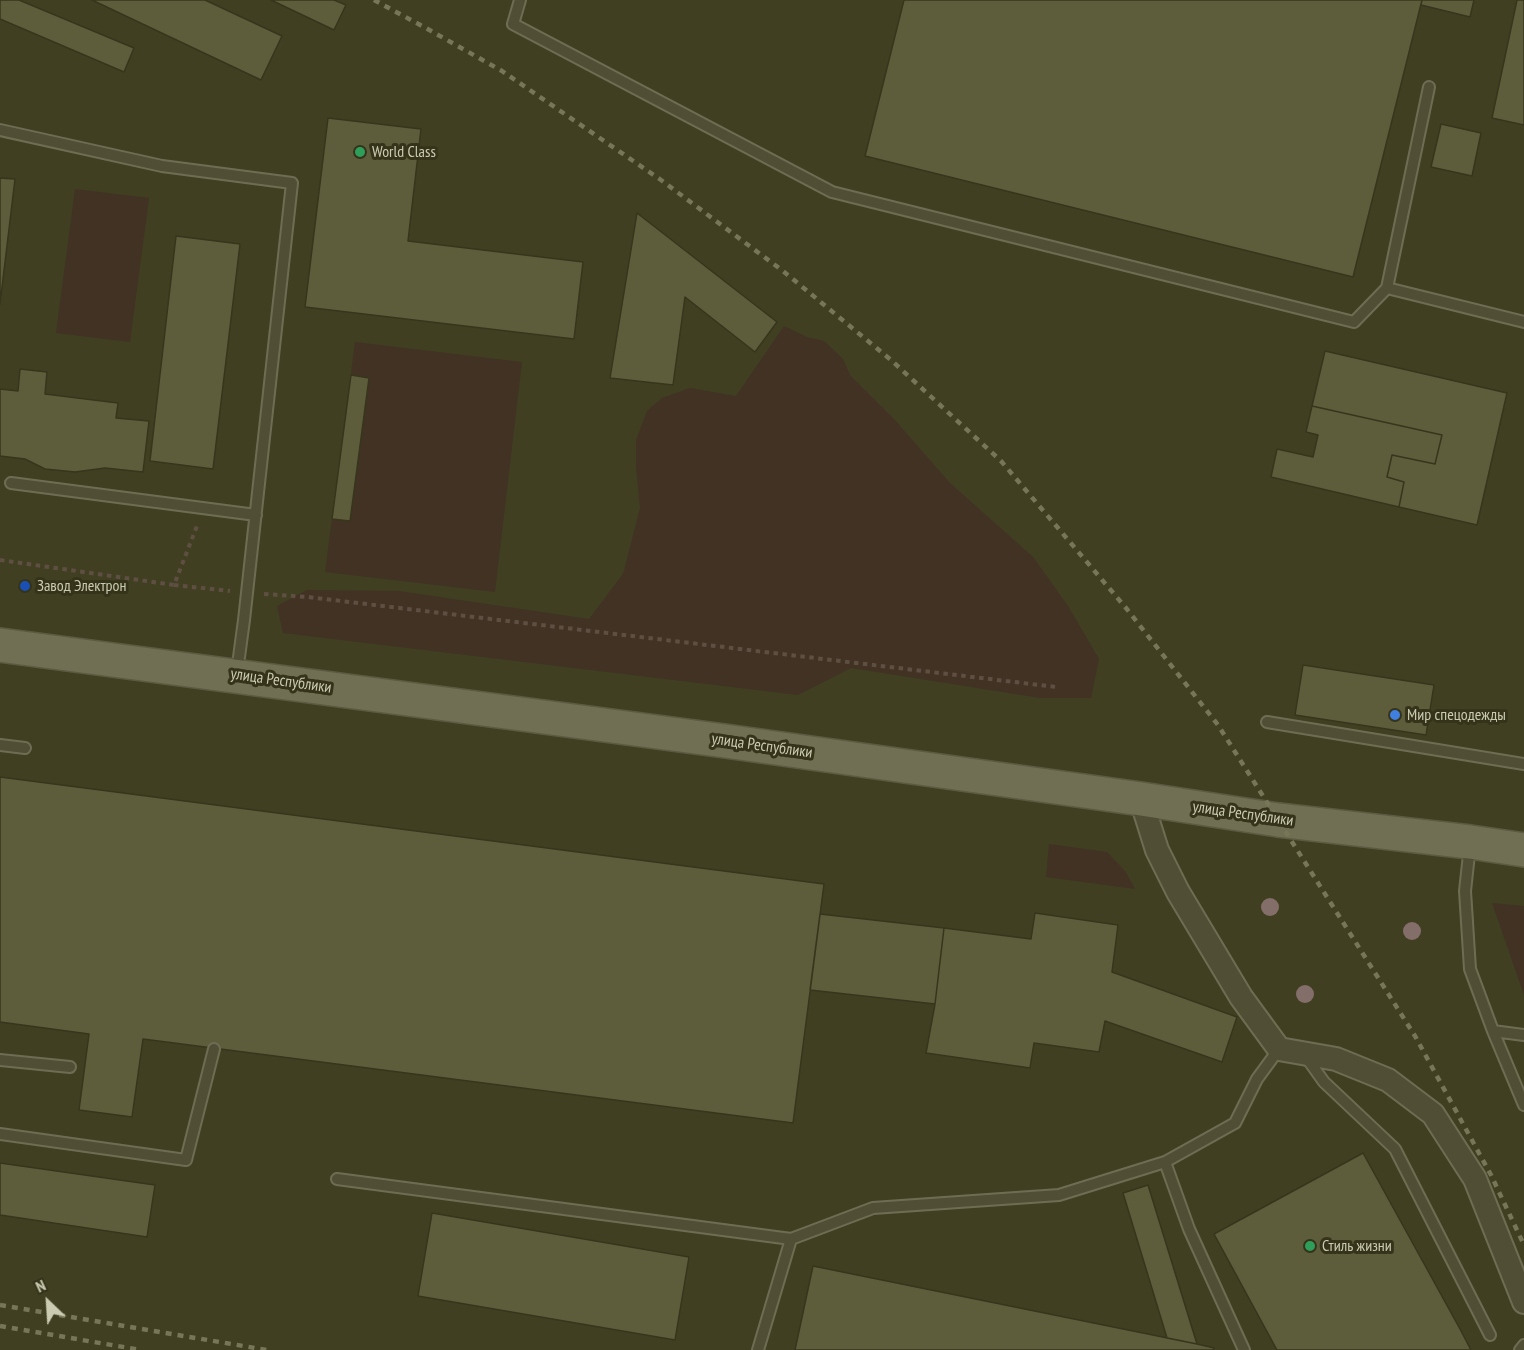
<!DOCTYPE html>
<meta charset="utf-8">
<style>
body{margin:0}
#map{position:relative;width:1524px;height:1350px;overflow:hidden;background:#403f22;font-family:"PT Sans Narrow",sans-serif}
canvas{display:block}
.north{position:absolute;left:18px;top:1272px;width:60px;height:60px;-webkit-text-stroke:4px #35341b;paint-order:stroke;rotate:335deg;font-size:16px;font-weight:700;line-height:24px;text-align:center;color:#cbcbb2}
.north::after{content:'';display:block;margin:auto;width:21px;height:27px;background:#cbcbb2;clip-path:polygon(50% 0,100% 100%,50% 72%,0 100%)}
</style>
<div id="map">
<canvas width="1524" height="1350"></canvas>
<div class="north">N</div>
</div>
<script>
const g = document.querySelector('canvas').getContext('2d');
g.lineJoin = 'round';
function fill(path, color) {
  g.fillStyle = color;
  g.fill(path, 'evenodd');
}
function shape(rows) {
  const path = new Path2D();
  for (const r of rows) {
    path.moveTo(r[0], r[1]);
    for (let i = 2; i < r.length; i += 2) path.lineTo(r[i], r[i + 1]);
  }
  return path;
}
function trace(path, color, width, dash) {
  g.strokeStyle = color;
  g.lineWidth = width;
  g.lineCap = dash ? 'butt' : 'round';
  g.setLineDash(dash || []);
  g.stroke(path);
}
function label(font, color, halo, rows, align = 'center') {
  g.font = font + ' "PT Sans Narrow",sans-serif';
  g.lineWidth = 6;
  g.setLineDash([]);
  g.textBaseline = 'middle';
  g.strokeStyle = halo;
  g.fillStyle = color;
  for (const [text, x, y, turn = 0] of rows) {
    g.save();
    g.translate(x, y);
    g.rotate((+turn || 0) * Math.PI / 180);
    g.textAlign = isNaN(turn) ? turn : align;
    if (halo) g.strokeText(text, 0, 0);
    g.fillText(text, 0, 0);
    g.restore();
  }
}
fill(shape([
 [75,189,149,198,130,342,56,333],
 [784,326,807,337,824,341,843,359,850,375,893,418,950,483,1033,557,1068,606,1099,659,1091,698,1040,698,851,668,798,695,283,633,277,606,307,590,399,591,589,619,623,574,640,508,636,468,636,440,647,411,662,398,690,388,736,396],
 [355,342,522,362,495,592,325,572],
 [1049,844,1107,852,1125,871,1135,889,1046,877],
 [1492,903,1524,906,1524,995]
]), '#413224');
const building = shape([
 [0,0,19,0,134,48,124,72,0,19,0,0],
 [92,0,205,0,282,36,261,80,92,0],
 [271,0,334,0,346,5,334,30,271,0],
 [904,0,1422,0,1353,277,865,156,904,0],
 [1422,0,1474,0,1470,17,1421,5,1422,0],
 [1517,0,1524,0,1524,125,1492,118,1517,0],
 [328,118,421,129,408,241,583,262,574,339,305,307,328,118],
 [1441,124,1481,133,1472,176,1431,167,1441,124],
 [0,178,15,179,0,304,0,178],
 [637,213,777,322,755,352,685,297,673,385,610,378,637,213],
 [176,236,240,244,213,469,150,461,176,236],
 [1325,351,1507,393,1477,525,1399,507,1404,482,1387,477,1392,455,1435,464,1442,435,1312,406,1325,351],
 [20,369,47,372,45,394,118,403,116,418,149,421,143,472,105,468,75,472,45,469,25,459,0,456,0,389,18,391,20,369],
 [351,375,369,378,350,521,332,519,351,375],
 [1312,406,1442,435,1435,464,1392,455,1387,477,1404,482,1399,507,1271,477,1277,449,1313,457,1318,435,1306,432,1312,406],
 [1303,665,1434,685,1426,735,1295,715,1303,665],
 [0,777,824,884,793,1123,143,1039,132,1117,79,1110,89,1034,0,1022,0,777],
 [1035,913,1118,925,1112,972,1237,1017,1222,1062,1105,1021,1099,1052,1034,1043,1030,1068,926,1053,935,1004,944,928,1031,939,1035,913],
 [820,914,944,928,935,1004,810,990,820,914],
 [1363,1153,1460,1329,1471,1350,1277,1350,1214,1234,1363,1153],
 [0,1163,155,1185,147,1237,0,1215,0,1163],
 [1148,1185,1197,1344,1167,1338,1123,1193,1148,1185],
 [432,1213,689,1257,675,1340,418,1296,432,1213],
 [813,1266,1197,1344,1214,1348,1213,1350,795,1350,813,1266]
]);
fill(building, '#5d5d3c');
trace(building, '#37361d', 1.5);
const lane = shape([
 [520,0,513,24,832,192,1354,322,1387,288],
 [1429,87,1387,288,1524,322],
 [0,130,162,166,292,183,244,620,237,672],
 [11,483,256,515],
 [1267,722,1524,764],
 [0,745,25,748],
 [1470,845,1465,891,1470,969,1493,1031,1524,1105],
 [1493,1031,1524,1035],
 [1304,1054,1324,1082,1395,1149,1490,1335],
 [0,1060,70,1067],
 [0,1134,186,1160,214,1049],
 [1165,1162,1189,1229,1244,1350],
 [337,1179,791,1239],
 [758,1350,791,1239,873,1208,1059,1195,1165,1162,1235,1123,1257,1079,1279,1049],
 [1520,1350,1524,1345]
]);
const street = shape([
 [1141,799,1157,850,1178,892,1241,997,1279,1049,1336,1059,1388,1080,1433,1114,1475,1179,1524,1302]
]);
const primary = shape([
 [0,645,725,741,1141,799,1278,820,1470,842,1524,850]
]);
trace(lane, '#6e6d54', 14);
trace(street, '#6e6d54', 26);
trace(primary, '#5c5b42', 36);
trace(shape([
 [0,560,174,585,197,526],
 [174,585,230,591],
 [264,594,308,597,1056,687]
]), '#5e4f42', 4, [4.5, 4.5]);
trace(lane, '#504f36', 10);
trace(street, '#504f36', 22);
trace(primary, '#706f54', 33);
trace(shape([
 [374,0,424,27,502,71,661,180,783,271,891,360,1001,461,1126,608,1218,725,1415,1036,1491,1175,1524,1245],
 [0,1305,267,1350],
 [0,1326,141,1350]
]), '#777658', 4.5, [6, 6]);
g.fillStyle = '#846e69';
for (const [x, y] of [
 [1270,907],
 [1412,931],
 [1305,994]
]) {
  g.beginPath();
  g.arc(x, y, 9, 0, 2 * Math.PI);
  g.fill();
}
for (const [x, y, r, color] of [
 [360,152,6,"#2e9e5b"],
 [25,586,6,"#1a4fb4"],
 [1395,715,6,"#3f7fe0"],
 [1310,1246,6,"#2e9e5b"]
]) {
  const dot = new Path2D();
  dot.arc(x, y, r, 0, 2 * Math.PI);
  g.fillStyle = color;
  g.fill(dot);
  trace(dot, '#35341b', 2);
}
label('16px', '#cbcbb2', '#35341b', [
 ["World Class",372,152],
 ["Завод Электрон",37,586],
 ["Мир спецодежды",1407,715],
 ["Стиль жизни",1322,1246]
], 'left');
label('16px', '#cbcbb2', '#35341b', [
 ["улица Республики",281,681,8],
 ["улица Республики",762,746,8],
 ["улица Республики",1243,814,8]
]);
</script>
